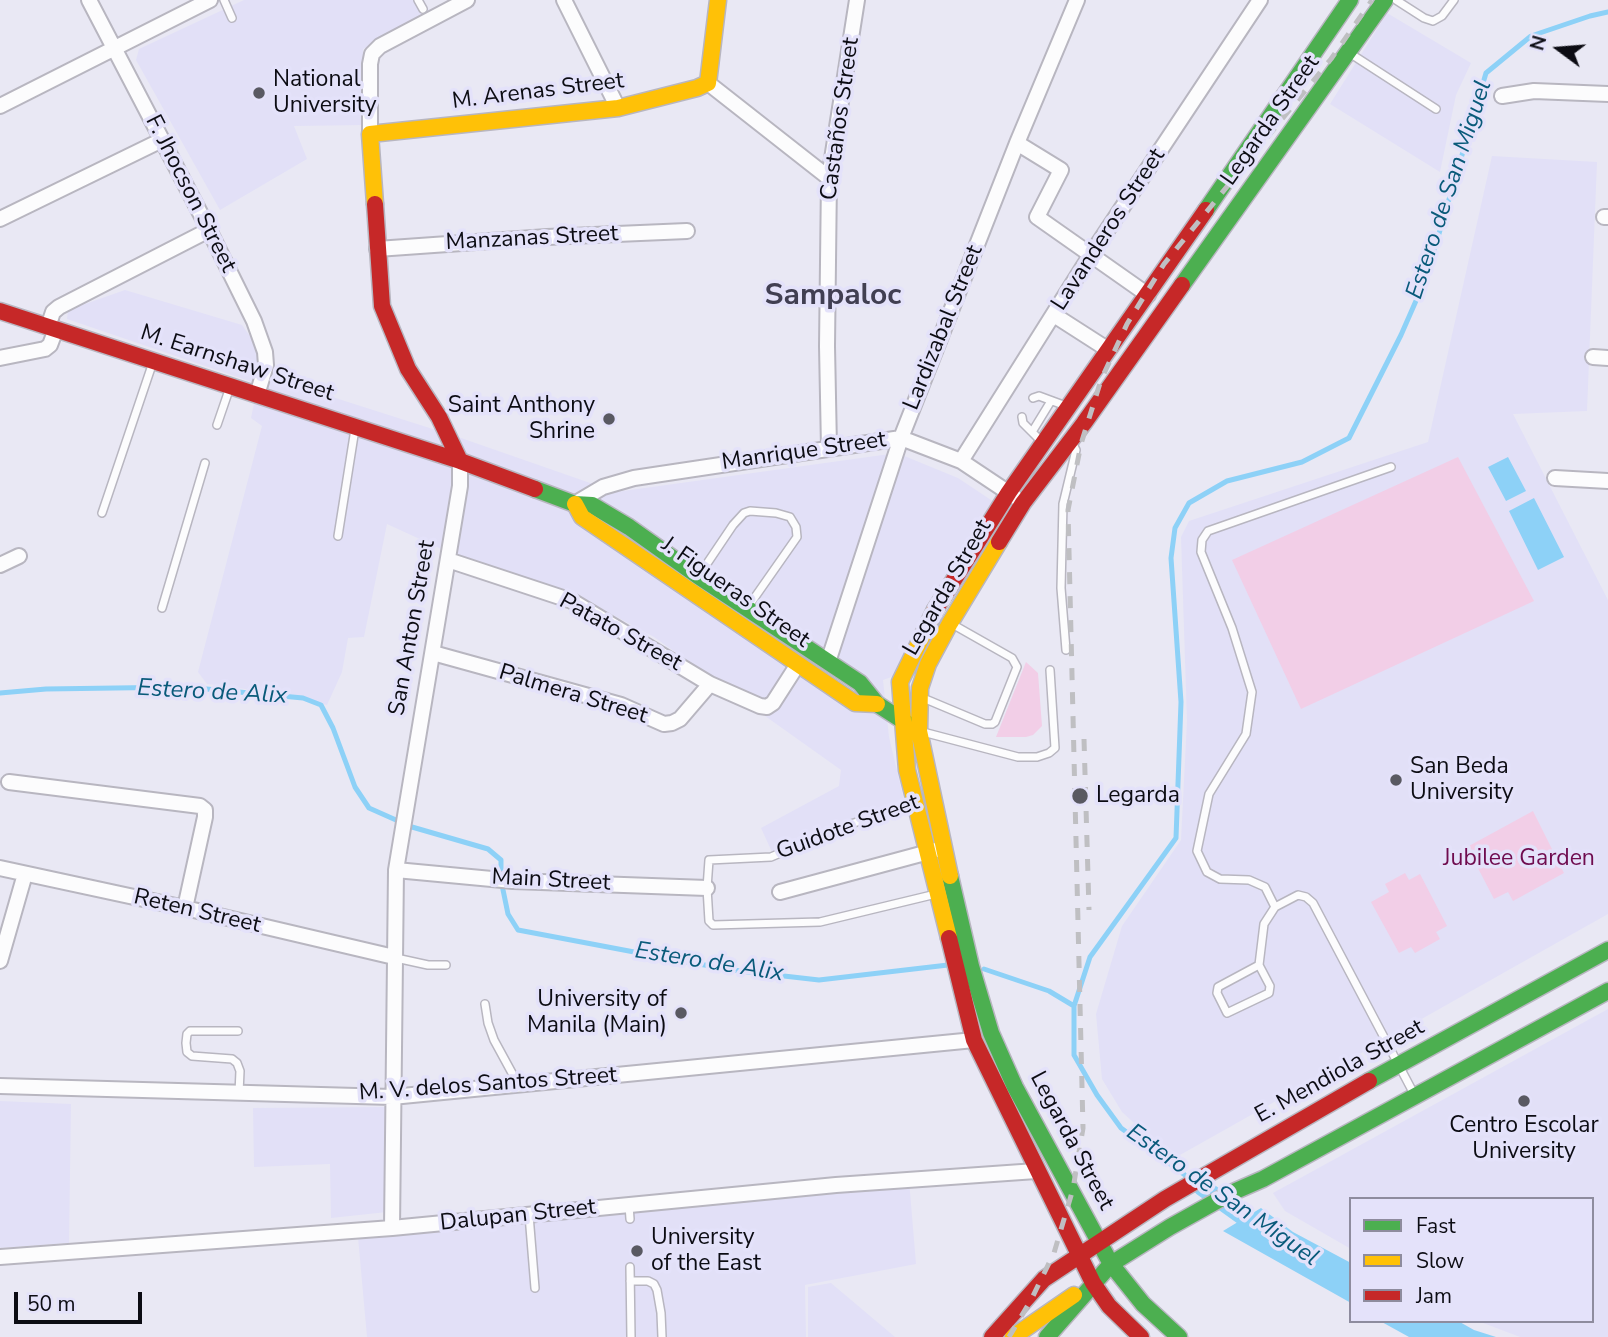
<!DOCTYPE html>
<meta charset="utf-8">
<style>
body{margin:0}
#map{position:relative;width:1608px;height:1337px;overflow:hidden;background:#e9e8f4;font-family:"Nunito Sans",sans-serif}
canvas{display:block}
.legend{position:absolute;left:1349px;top:1197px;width:245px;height:126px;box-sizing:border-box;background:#e4e2fa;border:2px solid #8e8c9e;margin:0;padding:9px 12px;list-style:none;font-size:21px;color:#0c0c13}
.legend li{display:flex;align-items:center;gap:14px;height:35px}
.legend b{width:35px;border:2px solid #8e8c9e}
.north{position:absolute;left:1524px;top:14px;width:70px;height:70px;-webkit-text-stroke:5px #e4e2fa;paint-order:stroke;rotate:286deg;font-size:19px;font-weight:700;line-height:28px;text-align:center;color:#0c0c13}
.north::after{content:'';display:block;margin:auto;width:24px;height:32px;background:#0c0c13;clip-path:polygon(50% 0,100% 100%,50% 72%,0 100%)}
.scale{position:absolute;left:14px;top:1292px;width:128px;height:32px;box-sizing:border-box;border:4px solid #0c0c13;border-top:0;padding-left:9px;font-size:21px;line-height:24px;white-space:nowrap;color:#0c0c13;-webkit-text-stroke:5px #e4e2fa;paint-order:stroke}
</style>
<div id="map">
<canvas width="1608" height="1337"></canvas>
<ul class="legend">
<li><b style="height:9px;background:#4caf50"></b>Fast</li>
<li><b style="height:9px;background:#ffc107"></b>Slow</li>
<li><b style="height:9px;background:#c62828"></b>Jam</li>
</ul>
<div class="north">N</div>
<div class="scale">50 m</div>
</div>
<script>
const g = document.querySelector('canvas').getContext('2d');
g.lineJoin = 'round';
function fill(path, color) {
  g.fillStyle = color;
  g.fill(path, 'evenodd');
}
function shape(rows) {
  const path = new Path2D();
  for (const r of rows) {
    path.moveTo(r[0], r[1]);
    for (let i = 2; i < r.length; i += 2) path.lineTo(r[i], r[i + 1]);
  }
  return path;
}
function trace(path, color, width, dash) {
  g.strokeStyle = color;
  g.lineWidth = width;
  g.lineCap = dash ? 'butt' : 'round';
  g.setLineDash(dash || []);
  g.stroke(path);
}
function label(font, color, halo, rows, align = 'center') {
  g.font = font + ' "Nunito Sans",sans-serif';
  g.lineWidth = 7;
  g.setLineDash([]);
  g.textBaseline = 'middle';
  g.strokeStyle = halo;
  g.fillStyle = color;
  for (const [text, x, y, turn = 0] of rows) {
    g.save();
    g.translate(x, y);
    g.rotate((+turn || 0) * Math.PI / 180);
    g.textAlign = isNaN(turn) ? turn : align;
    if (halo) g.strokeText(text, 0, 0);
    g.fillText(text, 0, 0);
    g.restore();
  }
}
fill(shape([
 [244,0,424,0,431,14,363,49,365,125,294,126,307,159,220,210,136,60,139,49],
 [1387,13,1471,63,1456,95,1440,172,1330,104],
 [1492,156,1597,162,1587,411,1513,414,1608,600,1608,914,1180,1155,1156,1143,1122,1112,1102,1079,1096,1014,1122,926,1181,840,1187,721,1181,537,1189,521,1428,442],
 [125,290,242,325,282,381,461,438,616,492,897,453,958,478,997,504,894,676,883,680,889,737,904,800,772,852,761,828,839,786,841,770,654,637,576,595,459,557,387,524,364,637,348,638,342,672,327,705,276,693,207,684,198,672,262,426,251,418,258,384,67,319,68,310],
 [1608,1009,1608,1337,1520,1337,1478,1321,1592,1321,1592,1199,1351,1199,1351,1249,1285,1211,1273,1193],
 [0,1101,71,1104,69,1243,0,1248],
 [388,1107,387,1212,331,1218,330,1164,254,1167,253,1108],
 [909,1180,916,1264,805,1285,806,1337,367,1337,358,1237],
 [831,1283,895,1337,808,1337,808,1287]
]), '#e2e0f7');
fill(shape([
 [1458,457,1534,601,1301,709,1232,560],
 [1026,662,1038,673,1042,726,1033,735,1026,737,996,737],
 [1533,811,1564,873,1513,901,1508,892,1494,899,1467,847],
 [1405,873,1409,880,1420,874,1447,926,1436,932,1440,939,1415,953,1411,947,1399,953,1371,902,1389,892,1385,884]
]), '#f2cee7');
fill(shape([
 [1508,457,1526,491,1506,501,1488,467],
 [1534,498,1564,557,1538,570,1509,511],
 [1261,1208,1293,1232,1351,1263,1351,1303,1223,1231],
 [1380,1321,1458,1321,1474,1330,1496,1337,1409,1337]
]), '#8dd1f7');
trace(shape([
 [0,693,46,689,185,687,303,698,321,705,333,728,355,787,369,808,396,820],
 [412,827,488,849,501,860,501,874],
 [502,885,508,914,518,930,687,962,740,971,819,980,948,965],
 [984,969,1049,991,1074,1006],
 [1189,1178,1121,1128,1097,1095,1074,1055,1074,1006,1090,957,1176,838,1181,702,1171,558,1175,528,1189,503,1227,481,1302,462,1349,438,1401,335,1426,278,1486,73,1531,36,1590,16,1608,12]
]), '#8dd1f7', 5);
trace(shape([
 [1202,1187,1262,1230]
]), '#8dd1f7', 18);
const lane = shape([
 [224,0,232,18],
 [418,0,423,9],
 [1396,0,1424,18,1433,21,1442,16,1454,0],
 [1351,54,1436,109],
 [1033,398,1039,396,1066,406],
 [1022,417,1023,423,1043,443],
 [217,425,229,390],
 [1032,432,1051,401],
 [102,513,152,365],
 [338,536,355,429],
 [700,574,733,525,744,513,750,511,776,513,790,517,796,527,797,537,748,607],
 [162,608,205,463],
 [1066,650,1061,588,1063,504,1076,450,1074,446],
 [923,698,985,724,992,724,995,722,1017,667,1012,658,952,624],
 [923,732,1018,757,1037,757,1049,753,1055,748,1050,670],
 [914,803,836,829,771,857,709,860,707,888,709,921,713,925,820,922,936,894],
 [1275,907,1265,887,1249,880,1220,879,1207,872,1197,851,1209,794,1246,734,1252,692,1232,628,1201,552,1202,540,1208,531,1391,467],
 [396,958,428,965,446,965],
 [1259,965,1218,987,1217,993,1227,1013,1269,993,1270,986,1259,965,1264,924,1275,907,1298,895,1306,897,1313,903,1414,1094],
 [485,1004,488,1023,494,1040,518,1084],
 [238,1031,190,1031,187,1034,186,1043,187,1052,192,1056,232,1059,237,1063,240,1071,239,1093],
 [629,1205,630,1219],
 [529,1215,535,1288],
 [630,1267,631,1337],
 [630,1281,648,1281,654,1284,657,1290,661,1313,662,1337]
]);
const street = shape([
 [89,0,209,230,254,321,265,352,266,365,257,395],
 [564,0,618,108],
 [708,83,829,178],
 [1502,96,1534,91,1608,94],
 [0,106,210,0],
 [370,134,370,64,372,54,380,46,467,0],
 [1017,143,1061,170,1037,217,1148,295],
 [1604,217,1608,217],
 [0,219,162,140],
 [377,249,547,237,687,231],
 [1054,315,1107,349],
 [48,327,53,312,59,307,209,230],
 [1593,357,1608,358],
 [0,358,45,349,50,345,56,329],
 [829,448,827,346,829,178,857,0],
 [961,461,1090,256,1260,0],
 [1555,478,1608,481],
 [576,503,603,487,634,478,901,438,961,461,1015,497],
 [448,560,572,601,710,684,760,706,767,707,773,703,798,664],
 [0,565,19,556],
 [433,653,621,705,664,724,672,723,680,719,710,684],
 [828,662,901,438,1017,143,1077,0],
 [9,782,200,806,205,810,205,817,185,908],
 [0,868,185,908,394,957],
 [396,870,513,881,707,888],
 [780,892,936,850],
 [0,961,25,874],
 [0,1086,392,1097,974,1040],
 [392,1228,396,870,460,486,460,461],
 [0,1257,392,1228,836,1185,1036,1171]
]);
const fast = shape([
 [1206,210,1350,0],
 [1182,285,1385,0],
 [535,489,575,504,592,505,629,527,698,576,860,683,877,704,908,724],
 [950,876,971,966,991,1033,1015,1087,1111,1264,1143,1304,1179,1337],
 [1369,1081,1608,950],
 [1047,1337,1111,1264,1170,1227,1231,1193,1263,1179,1608,991]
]);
const slow = shape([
 [375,204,370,134,618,108,697,88,708,83,718,0],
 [575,504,582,517,855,703,877,704],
 [935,610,900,682,907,770,949,938],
 [950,876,919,731,920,688,928,664,950,623,999,542],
 [1013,1337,1074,1295]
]);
const jam = shape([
 [375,204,382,306,408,369,439,417,460,461],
 [0,311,460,461,535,489],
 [999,542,1023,503,1084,423,1182,285],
 [935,610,1009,492,1206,210],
 [949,938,974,1040,1093,1283,1109,1306,1141,1337],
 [992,1337,1044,1279,1165,1199,1369,1081]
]);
trace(lane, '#b8b6c0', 10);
trace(street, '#b8b6c0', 18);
trace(fast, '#b8b6c0', 19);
trace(slow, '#b8b6c0', 19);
trace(jam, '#b8b6c0', 19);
trace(lane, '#fcfcfd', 7);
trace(street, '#fcfcfd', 14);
trace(fast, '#4caf50', 16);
trace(slow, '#ffc107', 16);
trace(jam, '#c62828', 16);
trace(shape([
 [1084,739,1089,910],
 [1009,1337,1031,1300,1054,1253,1073,1189,1083,1128,1068,510,1081,444,1101,380,1127,324,1164,264,1331,59,1372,0]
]), '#bfbfc2', 5, [12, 12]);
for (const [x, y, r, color] of [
 [259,93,7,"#595962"],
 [609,419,7,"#595962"],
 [1396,780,7,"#595962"],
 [1080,796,9,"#595962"],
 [681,1013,7,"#595962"],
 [1524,1101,7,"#595962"],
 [637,1251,7,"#595962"]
]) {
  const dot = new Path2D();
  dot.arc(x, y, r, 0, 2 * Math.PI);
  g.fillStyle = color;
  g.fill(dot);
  trace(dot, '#e4e2fa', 2.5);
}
label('23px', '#0c0c13', '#e4e2fa', [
 ["National",273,80],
 ["University",273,106],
 ["Saint Anthony",595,406,"right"],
 ["Shrine",595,432,"right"],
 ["San Beda",1410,767],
 ["University",1410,793],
 ["Legarda",1096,796],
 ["University of",667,1000,"right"],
 ["Manila (Main)",667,1026,"right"],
 ["Centro Escolar",1524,1126,"center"],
 ["University",1524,1152,"center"],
 ["University",651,1238],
 ["of the East",651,1264]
], 'left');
label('23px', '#0c0c13', '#e4e2fa', [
 ["M. Arenas Street",538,92,-7],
 ["Castaños Street",841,119,-82],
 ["Legarda Street",1271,121,-55],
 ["F. Jhocson Street",190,194,63],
 ["Lavanderos Street",1109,230,-57],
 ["Manzanas Street",532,239,-3],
 ["Lardizabal Street",944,328,-68],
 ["M. Earnshaw Street",237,364,18],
 ["Manrique Street",804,452,-8],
 ["Legarda Street",948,588,-60],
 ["J. Figueras Street",735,593,35],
 ["San Anton Street",413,628,-80],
 ["Patato Street",620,633,29],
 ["Palmera Street",573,695,17],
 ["Guidote Street",848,828,-20],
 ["Main Street",551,881,3],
 ["Reten Street",197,912,13],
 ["E. Mendiola Street",1340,1072,-29],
 ["M. V. delos Santos Street",488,1085,-4],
 ["Legarda Street",1071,1141,62],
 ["Dalupan Street",518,1216,-6]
]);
label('23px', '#6f0c4f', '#e4e2fa', [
 ["Jubilee Garden",1519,859]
]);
label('italic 24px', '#095a7a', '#e4e2fa', [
 ["Estero de San Miguel",1450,190,-72],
 ["Estero de Alix",212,693,3],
 ["Estero de Alix",709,963,9],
 ["Estero de San Miguel",1222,1196,35]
]);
label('bold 30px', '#413f52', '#e4e2fa', [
 ["Sampaloc",833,297]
]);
</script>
